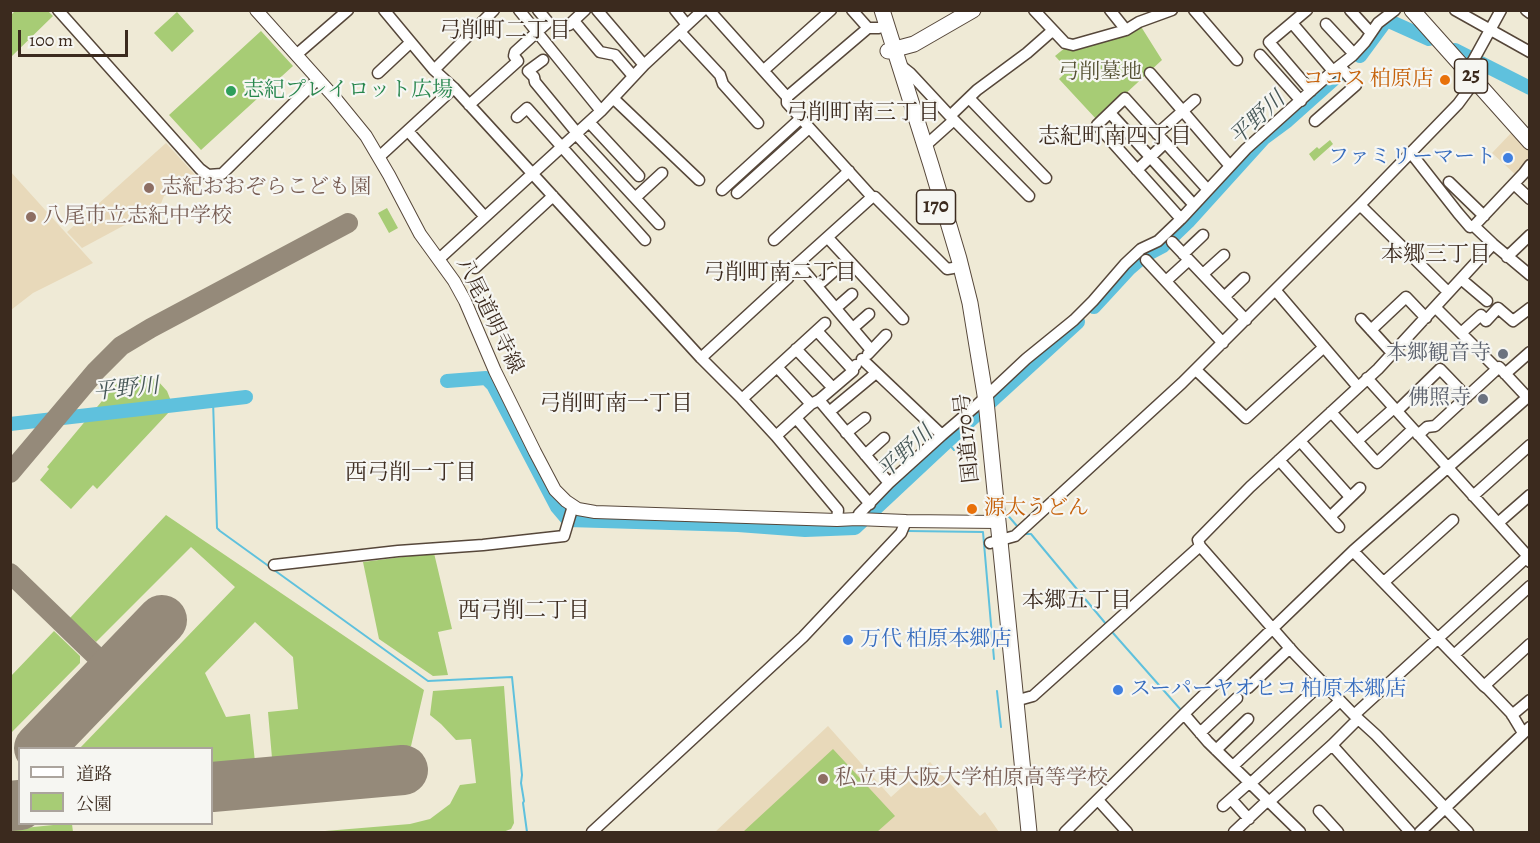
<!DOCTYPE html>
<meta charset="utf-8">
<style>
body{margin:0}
#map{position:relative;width:1540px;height:843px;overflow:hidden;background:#efead6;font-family:Alegreya,"Noto Serif JP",serif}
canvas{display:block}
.frame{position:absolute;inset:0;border:12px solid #3b2a1e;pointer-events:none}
.legend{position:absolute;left:18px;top:747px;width:195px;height:78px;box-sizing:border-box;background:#f6f6f2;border:2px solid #aba49d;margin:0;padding:8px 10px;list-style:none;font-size:18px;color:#3b2a1e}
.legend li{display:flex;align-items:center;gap:12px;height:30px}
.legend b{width:30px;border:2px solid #aba49d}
.scale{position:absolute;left:18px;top:30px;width:110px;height:27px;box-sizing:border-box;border:3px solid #3b2a1e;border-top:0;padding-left:8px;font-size:18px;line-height:21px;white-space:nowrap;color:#3b2a1e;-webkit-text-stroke:4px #f6f6f2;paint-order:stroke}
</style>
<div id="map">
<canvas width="1540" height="843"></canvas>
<div class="frame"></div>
<ul class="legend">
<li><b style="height:8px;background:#fff"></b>道路</li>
<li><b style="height:16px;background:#a7cc75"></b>公園</li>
</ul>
<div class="scale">100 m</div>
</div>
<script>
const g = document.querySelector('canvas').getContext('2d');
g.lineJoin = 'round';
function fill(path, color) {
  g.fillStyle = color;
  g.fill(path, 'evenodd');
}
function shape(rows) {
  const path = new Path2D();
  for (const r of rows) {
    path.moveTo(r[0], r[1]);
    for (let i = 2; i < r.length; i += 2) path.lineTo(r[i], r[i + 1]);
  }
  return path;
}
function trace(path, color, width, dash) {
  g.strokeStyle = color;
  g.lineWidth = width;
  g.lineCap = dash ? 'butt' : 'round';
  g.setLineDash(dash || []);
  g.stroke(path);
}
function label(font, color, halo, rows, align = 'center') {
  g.font = font + ' Alegreya,"Noto Serif JP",serif';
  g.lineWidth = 4.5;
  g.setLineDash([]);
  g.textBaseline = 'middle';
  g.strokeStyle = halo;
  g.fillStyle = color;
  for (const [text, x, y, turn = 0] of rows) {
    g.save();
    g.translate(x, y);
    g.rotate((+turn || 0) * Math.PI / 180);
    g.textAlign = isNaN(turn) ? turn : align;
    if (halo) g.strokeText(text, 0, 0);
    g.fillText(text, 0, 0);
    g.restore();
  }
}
fill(shape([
 [1512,132,1529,151,1529,161,1517,176,1492,153],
 [166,143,199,179,164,196,160,206,82,248,67,232],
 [10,171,93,263,33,293,11,310],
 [828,726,891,797,930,762,980,816,985,812,999,832,715,832]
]), '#e8d9ba');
fill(shape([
 [15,11,48,11,53,16,11,57,11,15],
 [177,12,194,31,172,52,154,33],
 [1140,25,1162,60,1097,120,1059,79,1068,70,1055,56,1066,47],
 [261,31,293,66,201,150,169,115],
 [1330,140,1333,144,1314,161,1309,154,1317,147,1319,149],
 [387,208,398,228,389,233,378,213],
 [133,375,146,375,157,380,167,391,171,401,171,407,170,411,97,489,93,485,71,509,40,480,49,469,47,467,117,383,123,378],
 [166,515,424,690,411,746,272,758,268,712,298,709,293,657,255,622,205,673,226,717,250,714,255,762,212,766,212,748,80,748,235,587,191,547,96,642,70,618],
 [434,553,452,629,438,632,448,675,433,676,379,639,363,562],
 [54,631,80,656,80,663,11,733,11,676],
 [504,686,514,823,511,829,503,832,313,832,410,824,430,819,450,804,460,785,476,783,471,739,456,740,441,724,430,715,433,691],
 [833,749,895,816,877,832,743,832],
 [63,824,72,824,73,832,11,832,11,830,14,829]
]), '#a7cc75');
trace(shape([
 [213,400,217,528,220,531,428,681,512,677,522,775,521,783,524,801,523,803,527,832],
 [947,442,954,450],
 [1005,512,1017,526],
 [855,528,858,528],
 [908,531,983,532,994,659],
 [1024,534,1031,534,1106,624],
 [1113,633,1181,710],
 [997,691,1001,727]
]), '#5fc1dd', 2);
trace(shape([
 [1455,50,1530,88],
 [1360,56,1385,22,1389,21,1429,39],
 [1094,307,1129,269,1144,256,1163,246,1188,222,1264,138,1287,121,1343,71],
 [447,381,486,378,493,385,557,507,568,520,738,525,805,530,855,528,947,442,1078,322],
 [10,424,246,397]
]), '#5fc1dd', 14);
trace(shape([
 [10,473,96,371,121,346,151,328,348,223],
 [10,573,97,657,100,667,97,687]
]), '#958a7a', 20);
trace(shape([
 [39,748,162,620],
 [212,787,403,770],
 [10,806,20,805]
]), '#958a7a', 50);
const minor = shape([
 [58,10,200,169,208,175,222,174,318,79],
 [384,10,434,70,454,88,701,358,742,399,776,436,838,510,837,520],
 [519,10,601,111],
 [597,10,644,65],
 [675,10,687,25],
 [709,10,787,97],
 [852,10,868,28,879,28],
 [1034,10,1065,43,1073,45,1126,30,1139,22,1172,10],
 [1110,10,1126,30],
 [1194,10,1237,60],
 [1307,10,1269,42,1311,91],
 [1350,10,1371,33],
 [1455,10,1530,52],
 [1526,10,1530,13],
 [574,21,600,52,615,55,633,76],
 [1292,23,1333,71],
 [1326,24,1354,54],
 [569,25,585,10],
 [868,28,787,97,787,103,872,197],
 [680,32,720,75,723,84,758,123],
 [296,55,348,10],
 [1260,55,1301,101],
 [543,60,528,71,534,77,535,82,577,133],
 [900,65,910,73,950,116,1029,196],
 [1464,69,1473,61,1501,10],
 [434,70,494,10],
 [764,70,831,10],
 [378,73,410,43],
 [1150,73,1230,166],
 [613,98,699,180],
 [969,98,1046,178],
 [469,105,518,61,514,56,515,52,548,22,538,10],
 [1110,113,1194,205],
 [950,116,977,90,1027,53,1052,31],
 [517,117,527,108,645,240],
 [1315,121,1356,85,1340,66],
 [589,122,639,176],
 [408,131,485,217],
 [576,134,659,224],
 [1157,134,1195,100],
 [925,146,954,120],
 [1411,153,1458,213,1470,227,1474,226],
 [379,157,454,88],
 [1530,165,1524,173,1474,226,1493,244,1530,275],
 [1137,170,1165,143],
 [1449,182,1484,216],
 [1514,184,1530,199],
 [722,190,801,118],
 [737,193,809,128],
 [635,198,662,173],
 [1360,205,1448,292],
 [1181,219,1097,125,1125,98,1208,190],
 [828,238,903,319],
 [774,240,849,171],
 [1172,242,1246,320],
 [1183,254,1203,235],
 [1507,257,1530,235],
 [439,259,601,111,644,65,703,10],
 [1146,260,1223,343],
 [798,264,871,350],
 [475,268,553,196],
 [1203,274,1224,255],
 [1461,279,1487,301],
 [1166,281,1189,260],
 [817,286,833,272],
 [1276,291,1358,387],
 [1224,297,1244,278],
 [1435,307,1497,369,1499,367,1527,397],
 [836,308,852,294],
 [1361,319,1392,353],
 [853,328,869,314],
 [1371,330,1406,297,1426,318],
 [817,331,852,369,856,365],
 [1461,333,1481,315,1486,321,1498,308,1513,321,1530,308],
 [796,349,833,388],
 [868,354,886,335],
 [701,358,788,278,792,269,872,197,875,197,947,269,953,268],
 [862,359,942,435],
 [777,367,811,404],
 [1196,370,1246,418,1324,347],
 [1505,374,1530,352],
 [1367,378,1498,523,1525,553,1526,558,1530,562],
 [742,399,825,323],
 [819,400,889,483],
 [1397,411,1440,369,1467,397],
 [829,412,876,373],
 [1331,412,1377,463,1413,429],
 [796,418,870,504],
 [846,433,865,418],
 [1418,435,1427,427,1435,426,1497,369],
 [776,436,811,404,819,400,853,371,852,369],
 [1300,441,1350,497],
 [1357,441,1394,408],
 [865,455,884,438],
 [1279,460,1339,527],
 [1473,496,1530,445],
 [1330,517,1360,488],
 [857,519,859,514,889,483,942,435,977,405,1026,359,1074,320,1093,301,1125,264,1141,249,1158,241,1181,219,1246,149,1333,71,1352,56,1365,42,1378,23,1395,10],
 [1498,523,1530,495],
 [990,543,1015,536,1182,383,1360,205,1458,104,1475,81],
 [1353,551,1484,686,1488,689,1511,713,1523,733],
 [274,565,398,551,483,545,564,536,573,506],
 [1384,582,1453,520],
 [1454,655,1530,586],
 [1484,686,1530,644],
 [1248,688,1290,648],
 [1015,701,1033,696,1200,546],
 [1184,714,1208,742,1300,832],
 [1354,715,1526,558],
 [1512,715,1530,700],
 [1200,733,1237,698],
 [1332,745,1410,832],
 [1216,750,1248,719],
 [1233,766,1323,682],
 [1251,783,1340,701],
 [1231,799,1249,819],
 [1098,800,1127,832],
 [1270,801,1332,745,1358,719],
 [1223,806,1250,782],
 [1319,811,1338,832],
 [592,832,803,637,901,533,906,521],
 [1065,832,1186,712,1353,551,1530,395],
 [1234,832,1268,800],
 [1420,832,1530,727],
 [1468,832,1376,735,1354,715,1295,654,1200,546,1198,540,1250,487,1378,369,1493,244]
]);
const major = shape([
 [256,10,335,98,366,136,389,175,420,234,454,281,465,301,495,371,535,452,555,490,566,501,578,509,595,512,837,520,857,519,906,521,998,522]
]);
const highway = shape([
 [882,10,931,165,959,259,970,303,986,401,1029,832],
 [1412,10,1530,142],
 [888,51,914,44,973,10]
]);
trace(minor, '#56473a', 13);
trace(major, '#56473a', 14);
trace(highway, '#56473a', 17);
trace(minor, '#fff', 10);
trace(major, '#fff', 12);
trace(highway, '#fff', 15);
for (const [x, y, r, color] of [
 [1445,80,6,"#e8710a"],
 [231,91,6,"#2e9e5b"],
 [1508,158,6,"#3f7fe0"],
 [149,188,6,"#8d6e63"],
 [31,217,6,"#8d6e63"],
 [1503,354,6,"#6b7280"],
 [1483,399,6,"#6b7280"],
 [972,509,6,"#e8710a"],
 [848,640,6,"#3f7fe0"],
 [1118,690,6,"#3f7fe0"],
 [823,779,6,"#8d6e63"]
]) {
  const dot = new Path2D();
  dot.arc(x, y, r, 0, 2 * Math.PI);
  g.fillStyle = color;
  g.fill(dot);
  trace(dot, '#f6f6f2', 2);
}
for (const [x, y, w] of [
 [1471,76,33],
 [936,207,39]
]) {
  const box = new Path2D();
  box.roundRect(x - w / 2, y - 17, w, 34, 4.5);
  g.fillStyle = '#f6f6f2';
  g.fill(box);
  trace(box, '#3b2a1e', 1.5);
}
label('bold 20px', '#3b2a1e', null, [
 ["25",1471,76],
 ["170",936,207]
]);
label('21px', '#565234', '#f6f6f2', [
 ["弓削墓地",1100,73]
]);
label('21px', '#c56008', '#f6f6f2', [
 ["ココス 柏原店",1433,80],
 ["源太うどん",984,509,"left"]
], 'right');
label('21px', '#27864d', '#f6f6f2', [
 ["志紀プレイロット広場",243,91]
], 'left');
label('21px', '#366cbe', '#f6f6f2', [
 ["ファミリーマート",1496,158,"right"],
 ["万代 柏原本郷店",860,640],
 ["スーパーヤオヒコ 柏原本郷店",1130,690]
], 'left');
label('21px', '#785e54', '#f6f6f2', [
 ["志紀おおぞらこども園",161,188],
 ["八尾市立志紀中学校",43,217],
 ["私立東大阪大学柏原高等学校",835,779]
], 'left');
label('21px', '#3b2a1e', '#f6f6f2', [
 ["八尾道明寺線",489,316,64],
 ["国道170号",968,438,-96]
]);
label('21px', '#5b616d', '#f6f6f2', [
 ["本郷観音寺",1491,354],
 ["佛照寺",1471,399]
], 'right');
label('22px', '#3b2a1e', '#f6f6f2', [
 ["弓削町二丁目",505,32],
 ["弓削町南三丁目",863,114],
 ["志紀町南四丁目",1115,138],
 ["本郷三丁目",1436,256],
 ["弓削町南二丁目",780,274],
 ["弓削町南一丁目",616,405],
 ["西弓削一丁目",411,474],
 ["本郷五丁目",1077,602],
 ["西弓削二丁目",524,612]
]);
label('italic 22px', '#465757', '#f6f6f2', [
 ["平野川",1258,119,-43],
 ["平野川",126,390,-6],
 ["平野川",906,453,-43]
]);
</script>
